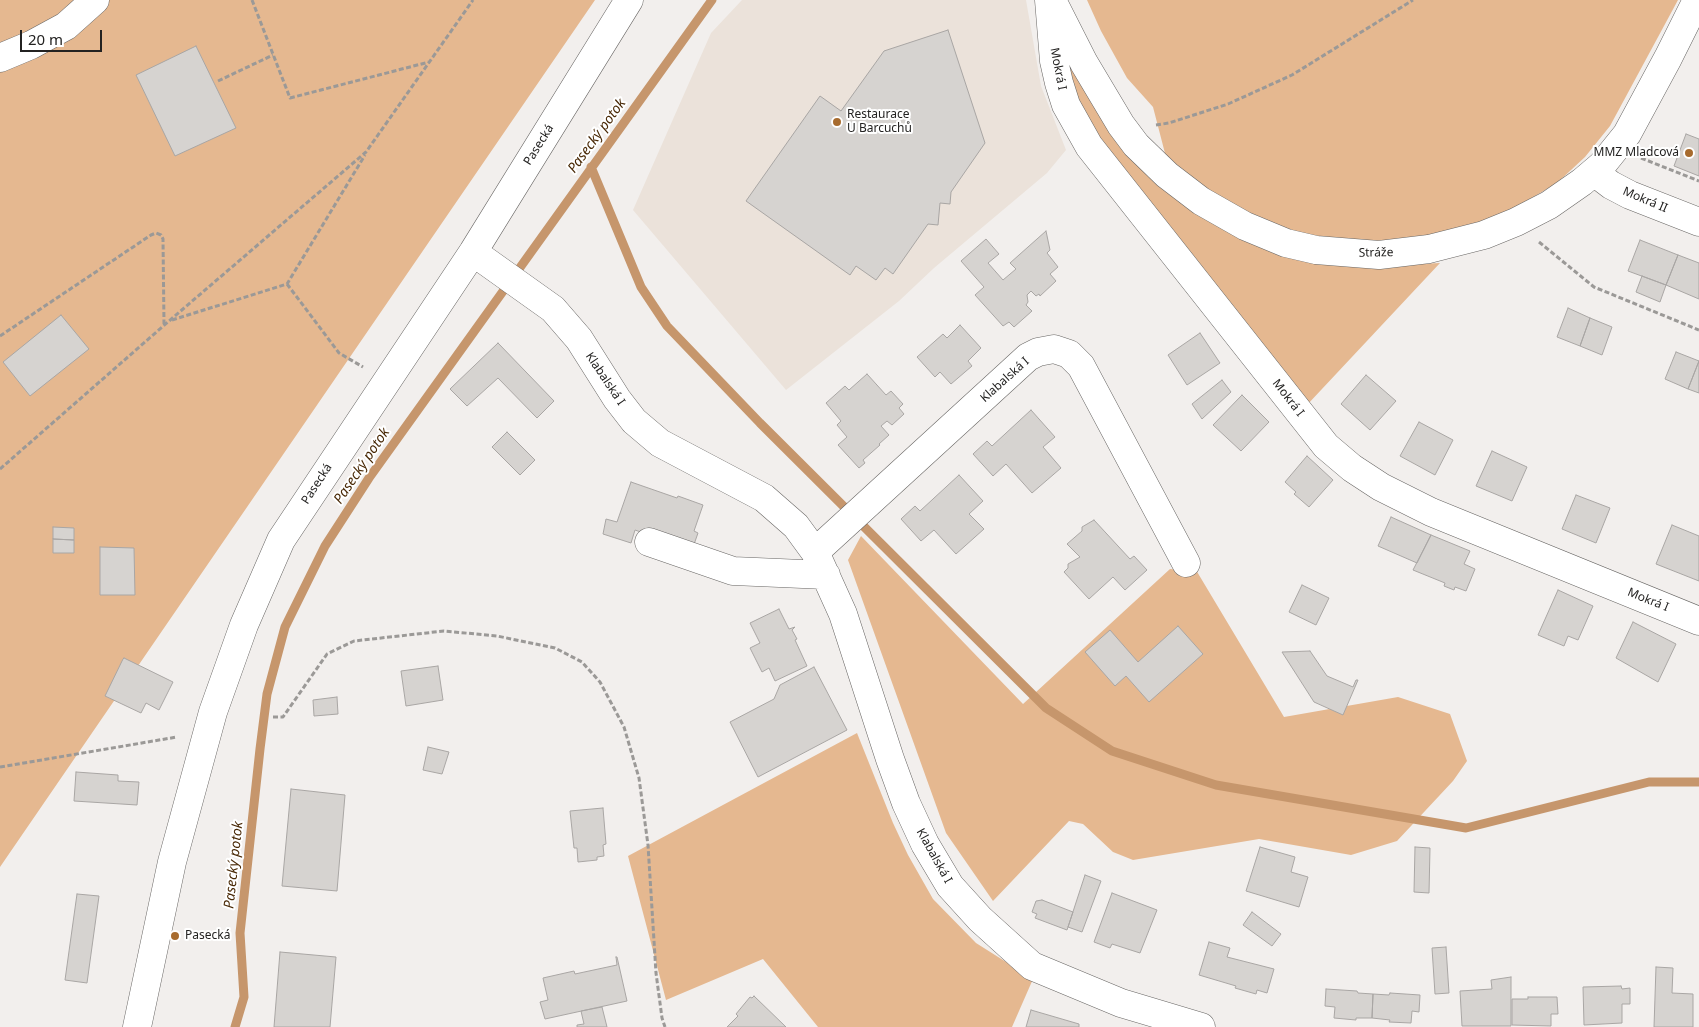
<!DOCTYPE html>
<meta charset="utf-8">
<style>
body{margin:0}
#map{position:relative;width:1699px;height:1027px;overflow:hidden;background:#f2efed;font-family:"Noto Sans",sans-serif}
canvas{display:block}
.scale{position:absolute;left:20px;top:30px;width:82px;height:22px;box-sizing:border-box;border:2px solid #232221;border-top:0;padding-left:6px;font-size:15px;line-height:18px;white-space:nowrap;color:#232221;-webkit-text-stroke:4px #fff;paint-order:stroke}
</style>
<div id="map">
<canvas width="1699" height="1027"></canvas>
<div class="scale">20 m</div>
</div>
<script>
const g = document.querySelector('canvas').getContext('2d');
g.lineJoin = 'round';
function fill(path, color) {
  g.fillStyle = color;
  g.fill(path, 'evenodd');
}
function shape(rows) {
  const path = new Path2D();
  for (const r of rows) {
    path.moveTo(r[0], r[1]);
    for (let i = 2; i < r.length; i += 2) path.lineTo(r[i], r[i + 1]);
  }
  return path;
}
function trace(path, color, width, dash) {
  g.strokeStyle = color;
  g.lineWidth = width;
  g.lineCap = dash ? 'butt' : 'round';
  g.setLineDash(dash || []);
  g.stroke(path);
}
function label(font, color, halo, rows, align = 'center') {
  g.font = font + ' "Noto Sans",sans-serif';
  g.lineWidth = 4;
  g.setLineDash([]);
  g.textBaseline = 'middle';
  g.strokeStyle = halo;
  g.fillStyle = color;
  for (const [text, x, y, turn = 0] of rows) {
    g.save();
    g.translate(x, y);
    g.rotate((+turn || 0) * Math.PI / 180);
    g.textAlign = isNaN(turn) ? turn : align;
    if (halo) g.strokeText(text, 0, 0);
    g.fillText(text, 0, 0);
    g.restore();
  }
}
fill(shape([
 [742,0,1026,0,1041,86,1066,150,1047,173,934,268,899,301,786,390,633,210,711,33]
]), '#ebe2da');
fill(shape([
 [0,0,595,0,0,867],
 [1087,0,1678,0,1610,126,1585,157,1557,183,1508,212,1449,233,1390,243,1332,241,1281,229,1234,210,1167,161,1153,107,1127,78,1101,31],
 [1072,69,1160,186,1356,267,1440,263,1307,405,1088,126,1066,70],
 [861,536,1023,704,1170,569,1180,570,1193,565,1284,717,1398,697,1450,714,1467,761,1453,781,1397,841,1351,855,1259,839,1133,860,1113,852,1083,824,1069,821,993,901,946,833,848,560],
 [857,733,893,823,908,855,933,899,976,943,1033,979,1012,1027,818,1027,763,959,666,1000,628,856]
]), '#e5b890');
trace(shape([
 [591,167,641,287,667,326,760,423,1046,708,1112,751,1216,785,1466,828,1649,782,1699,782],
 [235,1027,244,997,240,933,260,749,267,694,285,627,325,546,369,478,712,0]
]), '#c6966c', 9);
const building = shape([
 [948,30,985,143,951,192,950,204,940,203,938,225,928,224,893,274,885,268,876,280,856,266,850,275,746,201,820,96,841,111,884,51,948,30],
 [196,46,236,128,175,156,136,75,196,46],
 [1686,134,1699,139,1699,176,1674,166,1686,134],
 [1046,231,1050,250,1047,253,1058,267,1050,274,1056,281,1040,296,1039,294,1036,296,1031,291,1027,295,1028,302,1026,305,1032,311,1014,327,1009,322,1003,326,975,295,984,287,961,261,986,239,999,254,988,263,1003,280,1016,269,1010,263,1046,231],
 [1640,240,1678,255,1666,285,1628,271,1640,240],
 [1678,255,1699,263,1699,299,1666,285,1678,255],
 [1642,276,1666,285,1660,302,1636,292,1642,276],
 [1568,308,1590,318,1580,346,1557,337,1568,308],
 [61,315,89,349,30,396,3,362,61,315],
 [1590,318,1612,327,1602,355,1580,346,1590,318],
 [960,325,981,348,968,361,972,366,951,384,940,372,935,377,917,357,943,334,947,338,960,325],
 [1200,333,1220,363,1187,385,1168,355,1200,333],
 [498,343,554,401,537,418,498,378,467,406,450,389,498,343],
 [1676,352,1699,361,1688,389,1665,379,1676,352],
 [1699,361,1699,393,1688,389,1699,361],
 [867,374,886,395,891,391,903,404,899,408,904,414,892,425,887,421,881,426,889,435,879,444,880,445,863,460,865,463,859,468,838,445,847,437,837,425,841,421,826,403,845,386,849,390,867,374],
 [1366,375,1396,401,1370,430,1341,404,1366,375],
 [1222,380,1231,392,1202,419,1192,404,1222,380],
 [1242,395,1269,422,1241,451,1213,425,1242,395],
 [1031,410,1055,437,1043,447,1061,468,1032,493,1006,464,993,476,973,454,987,441,992,446,1031,410],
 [1419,422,1453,440,1435,475,1400,456,1419,422],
 [507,432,535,460,520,475,492,447,507,432],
 [1492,451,1527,467,1512,501,1476,486,1492,451],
 [1307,456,1333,480,1309,507,1294,494,1296,492,1285,482,1307,456],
 [959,475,983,501,969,514,984,529,956,554,934,530,921,541,901,519,915,506,920,511,959,475],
 [631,482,677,498,678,496,703,505,694,531,698,533,692,550,635,530,631,543,603,534,606,519,617,522,631,482],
 [1576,495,1610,508,1596,543,1562,529,1576,495],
 [1391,517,1431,535,1417,563,1378,546,1391,517],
 [1094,520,1130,559,1134,556,1147,570,1125,590,1113,577,1089,599,1064,572,1068,568,1068,564,1080,557,1067,544,1082,531,1082,527,1094,520],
 [1672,525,1699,536,1699,581,1656,564,1672,525],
 [53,527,74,528,74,540,53,539,53,527],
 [1431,535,1470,551,1464,564,1475,569,1466,591,1455,587,1454,590,1444,586,1445,583,1413,570,1431,535],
 [53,539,74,540,74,553,53,553,53,539],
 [100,547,134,548,135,595,100,595,100,547],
 [1302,585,1329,598,1316,625,1289,612,1302,585],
 [1558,590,1593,606,1578,640,1568,636,1564,646,1538,635,1558,590],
 [779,609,789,629,795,627,792,630,797,639,795,640,807,666,775,681,769,668,762,672,750,648,760,643,750,623,779,609],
 [1633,622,1676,644,1658,682,1616,658,1633,622],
 [1178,626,1203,654,1149,702,1126,676,1115,686,1085,652,1110,630,1138,662,1178,626],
 [1310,651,1327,676,1353,687,1356,680,1358,680,1343,715,1314,702,1282,652,1310,651],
 [124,658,173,682,159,710,146,703,141,713,105,696,123,659,124,658],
 [438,666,443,700,406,706,401,671,438,666],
 [814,667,847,730,758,777,730,722,774,699,780,685,814,667],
 [337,697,338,714,314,716,313,700,337,697],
 [428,747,449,752,442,774,423,770,428,747],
 [76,772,118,775,118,781,139,782,137,805,74,801,76,772],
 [291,789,345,795,337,891,282,886,291,789],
 [603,808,606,844,603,845,604,856,597,857,597,860,578,862,577,848,574,848,570,811,603,808],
 [1260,847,1295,857,1291,872,1308,877,1299,907,1246,891,1260,847],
 [1415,847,1430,848,1429,893,1414,892,1415,847],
 [1085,875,1101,881,1082,932,1068,927,1085,875],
 [1112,893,1157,910,1140,953,1112,944,1110,948,1094,942,1112,893],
 [77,894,99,896,87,983,65,980,77,894],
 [1042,900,1073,912,1067,930,1035,918,1037,914,1032,912,1036,901,1042,900],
 [1252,912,1281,934,1272,946,1243,925,1252,912],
 [1209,942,1230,948,1227,957,1274,969,1267,993,1257,990,1256,994,1235,988,1236,986,1199,975,1209,942],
 [1446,947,1449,993,1435,994,1432,948,1446,947],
 [280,952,336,957,330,1027,274,1027,280,952],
 [616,957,617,957,627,1001,545,1019,540,1002,548,1000,543,978,574,971,575,974,617,965,616,957],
 [1656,967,1673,968,1672,993,1693,994,1693,1027,1654,1027,1656,967],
 [1511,977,1511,1026,1462,1026,1460,991,1492,989,1491,980,1511,977],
 [1621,986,1622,989,1630,988,1630,1004,1622,1004,1622,1023,1584,1025,1583,987,1621,986],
 [1326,989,1357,991,1358,993,1373,994,1372,1018,1356,1018,1356,1020,1334,1018,1335,1007,1325,1006,1326,989],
 [1390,993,1420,995,1419,1012,1412,1011,1411,1023,1389,1022,1390,1020,1372,1018,1373,994,1389,995,1390,993],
 [754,996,786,1027,727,1027,738,1016,736,1014,750,997,752,998,754,996],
 [1528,997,1557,997,1558,1014,1551,1014,1551,1026,1512,1025,1512,999,1528,999,1528,997],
 [602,1007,607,1027,577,1027,577,1025,584,1024,581,1011,602,1007],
 [1031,1010,1079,1024,1079,1027,1026,1027,1031,1010]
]);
fill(building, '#d6d3d0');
trace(building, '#a9a6a4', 1);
const minor = shape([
 [1049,0,1054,61,1059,83,1066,105,1089,146,1326,446,1352,468,1381,487,1431,512,1699,621],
 [1054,4,1084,63,1121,125,1136,145,1167,175,1201,201,1245,226,1286,243,1316,250,1379,255,1429,249,1484,235,1516,222,1549,205,1582,182,1602,165,1627,134,1668,58,1697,0],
 [0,58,31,45,66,26,95,0],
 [1594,172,1611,185,1630,195,1699,222],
 [473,252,553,309,579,339,617,399,634,421,660,443,764,498,796,526,815,552,843,614,890,759,906,803,925,844,950,886,980,919,1032,966,1121,1003,1201,1027],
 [649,542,733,571,826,575],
 [815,552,1028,357,1038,352,1054,349,1069,354,1081,366,1186,563],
 [137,1027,172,862,213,712,244,625,281,540,473,252,629,0]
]);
trace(minor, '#686664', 29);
trace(shape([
 [252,0,290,98,429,62],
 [218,81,273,55],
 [1156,125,1169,123,1228,104,1292,75,1413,0],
 [1641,158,1699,181],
 [1539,242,1594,287,1699,330],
 [287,284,339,353,363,367],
 [172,320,287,284,365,155],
 [0,336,151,235,156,233,161,235,163,239,164,324],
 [0,469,169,321,366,152,473,0],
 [273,717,283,717,327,654,354,641,444,631,497,636,555,648,582,662,600,682,624,727,639,778,648,845,656,973,662,1018,665,1027],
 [0,767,177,737]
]), '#9b9997', 3, [5, 2.5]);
trace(minor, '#fff', 28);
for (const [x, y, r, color] of [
 [837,122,5,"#a76b2e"],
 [1689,153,5,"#a76b2e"],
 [175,936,5,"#a76b2e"]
]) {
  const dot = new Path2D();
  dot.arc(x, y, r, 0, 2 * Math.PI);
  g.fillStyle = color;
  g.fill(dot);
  trace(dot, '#fff', 2);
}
label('12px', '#232221', '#fff', [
 ["Mokrá I",1058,69,79],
 ["Pasecká",539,145,-58],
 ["Mokrá II",1645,200,23],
 ["Stráže",1376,253,-1],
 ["Klabalská I",605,379,56],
 ["Klabalská I",1005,380,-42],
 ["Mokrá I",1288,398,52],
 ["Pasecká",317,484,-57],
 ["Mokrá I",1648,600,22],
 ["Klabalská I",934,856,61]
]);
label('12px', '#232221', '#fff', [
 ["Restaurace",847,115],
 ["U Barcuchů",847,129],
 ["MMZ Mladcová",1679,153,"right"],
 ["Pasecká",185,936]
], 'left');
label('italic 14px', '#492906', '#fff', [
 ["Pasecký potok",597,136,-54],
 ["Pasecký potok",362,466,-56],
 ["Pasecký potok",234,865,-84]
]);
</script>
